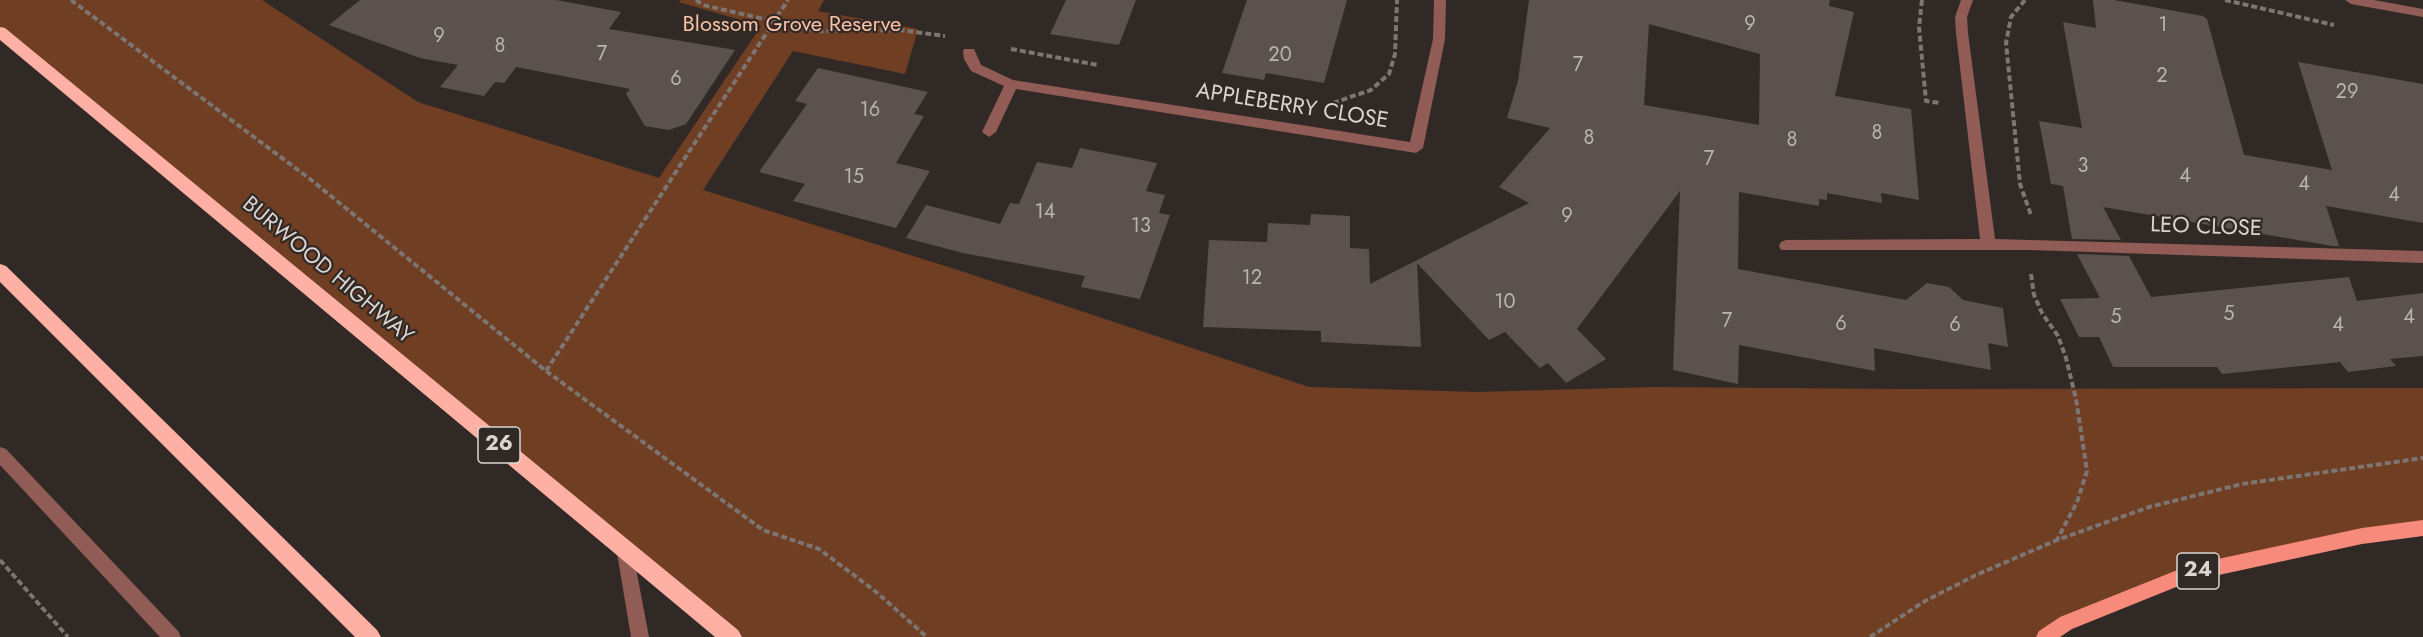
<!DOCTYPE html>
<style>
body{margin:0}
canvas{display:block;background:#312925}
</style>
<canvas width="2423" height="637"></canvas>
<script>
const g = document.querySelector('canvas').getContext('2d');
g.lineJoin = 'round';
function fill(path, color) {
  g.fillStyle = color;
  g.fill(path, 'evenodd');
}
function shape(rows) {
  const path = new Path2D();
  for (const r of rows) {
    path.moveTo(r[0], r[1]);
    for (let i = 2; i < r.length; i += 2) path.lineTo(r[i], r[i + 1]);
  }
  return path;
}
function trace(path, color, width, dash) {
  g.strokeStyle = color;
  g.lineWidth = width;
  g.lineCap = dash ? 'butt' : 'round';
  g.setLineDash(dash || []);
  g.stroke(path);
}
function label(font, color, halo, rows, align = 'center') {
  g.font = font + ' Jost,sans-serif';
  g.lineWidth = 4.5;
  g.setLineDash([]);
  g.textBaseline = 'middle';
  g.strokeStyle = halo;
  g.fillStyle = color;
  for (const [text, x, y, turn = 0] of rows) {
    g.save();
    g.translate(x, y);
    g.rotate((+turn || 0) * Math.PI / 180);
    g.textAlign = isNaN(turn) ? turn : align;
    if (halo) g.strokeText(text, 0, 0);
    g.fillText(text, 0, 0);
    g.restore();
  }
}
fill(shape([
 [0,0,262,0,418,102,659,178,761,26,679,2,681,0,824,0,818,11,918,29,905,74,793,51,703,190,961,271,1309,387,1477,392,1653,387,1903,389,2423,388,2423,528,2190,573,2045,637,731,637,0,32]
]), '#703e22');
fill(shape([
 [360,0,556,0,621,12,609,29,735,50,686,124,669,130,645,126,626,94,630,89,516,67,504,83,495,82,484,96,440,87,458,65,420,58,329,25],
 [1066,0,1136,0,1119,45,1050,34],
 [1247,0,1347,0,1324,83,1266,73,1264,80,1222,73],
 [1529,0,1830,0,1829,6,1854,12,1835,96,1911,109,1919,200,1881,193,1882,203,1827,193,1827,200,1819,199,1819,206,1739,192,1738,269,1906,300,1927,283,1949,287,1963,300,2003,308,2008,347,1988,343,1991,370,1874,348,1875,371,1739,345,1738,384,1673,370,1680,191,1577,329,1606,359,1566,383,1548,363,1540,368,1505,332,1489,340,1417,263,1421,347,1321,342,1321,331,1203,327,1209,240,1267,242,1268,223,1310,225,1311,214,1350,216,1350,248,1369,249,1370,284,1529,203,1499,187,1550,128,1507,118,1518,81],
 [1649,24,1760,54,1759,125,1644,105],
 [2093,0,2114,0,2203,16,2207,19,2244,155,2332,170,2298,62,2423,84,2423,223,2326,206,2339,246,2333,246,2103,207,2121,240,2072,239,2063,186,2051,184,2039,121,2082,128,2063,22,2096,28],
 [818,68,928,92,914,114,924,116,896,163,930,171,896,228,793,201,805,184,759,172,807,104,795,101],
 [1080,148,1157,163,1146,191,1165,195,1159,213,1170,215,1140,299,1081,287,1085,276,963,253,906,238,926,205,1000,224,1010,203,1019,204,1037,162,1072,168],
 [2077,254,2129,256,2151,297,2349,277,2357,301,2423,293,2423,356,2390,359,2396,366,2348,372,2340,362,2222,374,2217,367,2113,367,2099,337,2079,337,2060,299,2100,298]
]), '#5b514f');
trace(shape([
 [71,0,310,179,546,371,763,530,819,549,875,591,927,637],
 [696,0,703,5,817,31,900,30,945,36],
 [1922,0,1919,27,1926,101,1940,103],
 [2025,0,2011,17,2006,43,2020,184,2031,215],
 [2225,0,2334,25],
 [1011,49,1098,65],
 [1333,103,1371,90,1389,74,1395,54,1397,0],
 [2031,274,2034,295,2042,313,2058,336,2066,358,2076,399,2087,471,2077,502,2057,540],
 [546,371,788,0],
 [0,560,68,637],
 [1870,637,1925,601,1976,575,2057,540,2149,507,2242,484,2423,458]
]), '#7c7572', 4, [6, 3]);
fill(shape([
 [1434,0,1446,0,1445,39,1423,148,1416,153,1016,89,996,132,989,137,982,132,1004,86,971,71,964,59,963,52,964,49,974,49,981,65,1013,80,1410,142,1433,39,1434,0],
 [1961,0,1973,0,1967,17,1968,33,1995,239,2423,251,2423,263,2030,250,1781,250,1779,246,1781,242,1786,240,1980,239,1956,33,1955,17,1961,0],
 [2345,0,2374,0,2423,9,2423,17,2351,4,2345,0],
 [0,447,6,449,178,631,181,637,160,637,0,465,0,447],
 [624,539,630,542,632,547,649,637,631,637,616,547,618,542,624,539]
]), '#915c55');
fill(shape([
 [2423,520,2423,536,2362,544,2191,581,2072,629,2060,637,2036,637,2039,631,2060,617,2190,565,2362,528,2423,520]
]), '#f68a7b');
fill(shape([
 [0,27,5,28,738,630,742,637,715,637,0,40,0,27],
 [0,264,6,266,377,630,381,637,355,637,0,282,0,264]
]), '#feb0a4');
label('20px', '#bab4b1', null, [
 ["9",1750,25],
 ["1",2163,26],
 ["9",439,37],
 ["8",500,47],
 ["7",602,55],
 ["20",1280,56],
 ["7",1578,66],
 ["2",2162,77],
 ["6",676,80],
 ["29",2347,93],
 ["16",870,111],
 ["8",1877,134],
 ["8",1589,139],
 ["8",1792,141],
 ["7",1709,160],
 ["3",2083,167],
 ["4",2185,177],
 ["15",854,178],
 ["4",2304,185],
 ["4",2394,196],
 ["14",1045,213],
 ["9",1567,217],
 ["13",1141,227],
 ["12",1252,279],
 ["10",1505,303],
 ["5",2229,315],
 ["5",2116,318],
 ["4",2409,318],
 ["7",1727,322],
 ["6",1841,325],
 ["6",1955,326],
 ["4",2338,326]
]);
for (const [x, y, w] of [
 [499,445,42],
 [2198,571,42]
]) {
  const box = new Path2D();
  box.roundRect(x - w / 2, y - 18, w, 36, 4.5);
  g.fillStyle = '#312925';
  g.fill(box);
  trace(box, '#dad5d2', 1.5);
}
label('bold 21px', '#dad5d2', null, [
 ["26",499,445],
 ["24",2198,571]
]);
label('22px', '#fac1a4', '#312925', [
 ["Blossom Grove Reserve",792,26]
]);
label('22px', '#dad5d2', '#312925', [
 ["APPLEBERRY CLOSE",1292,107,9],
 ["LEO CLOSE",2206,228,2],
 ["BURWOOD HIGHWAY",327,271,40]
]);
</script>
